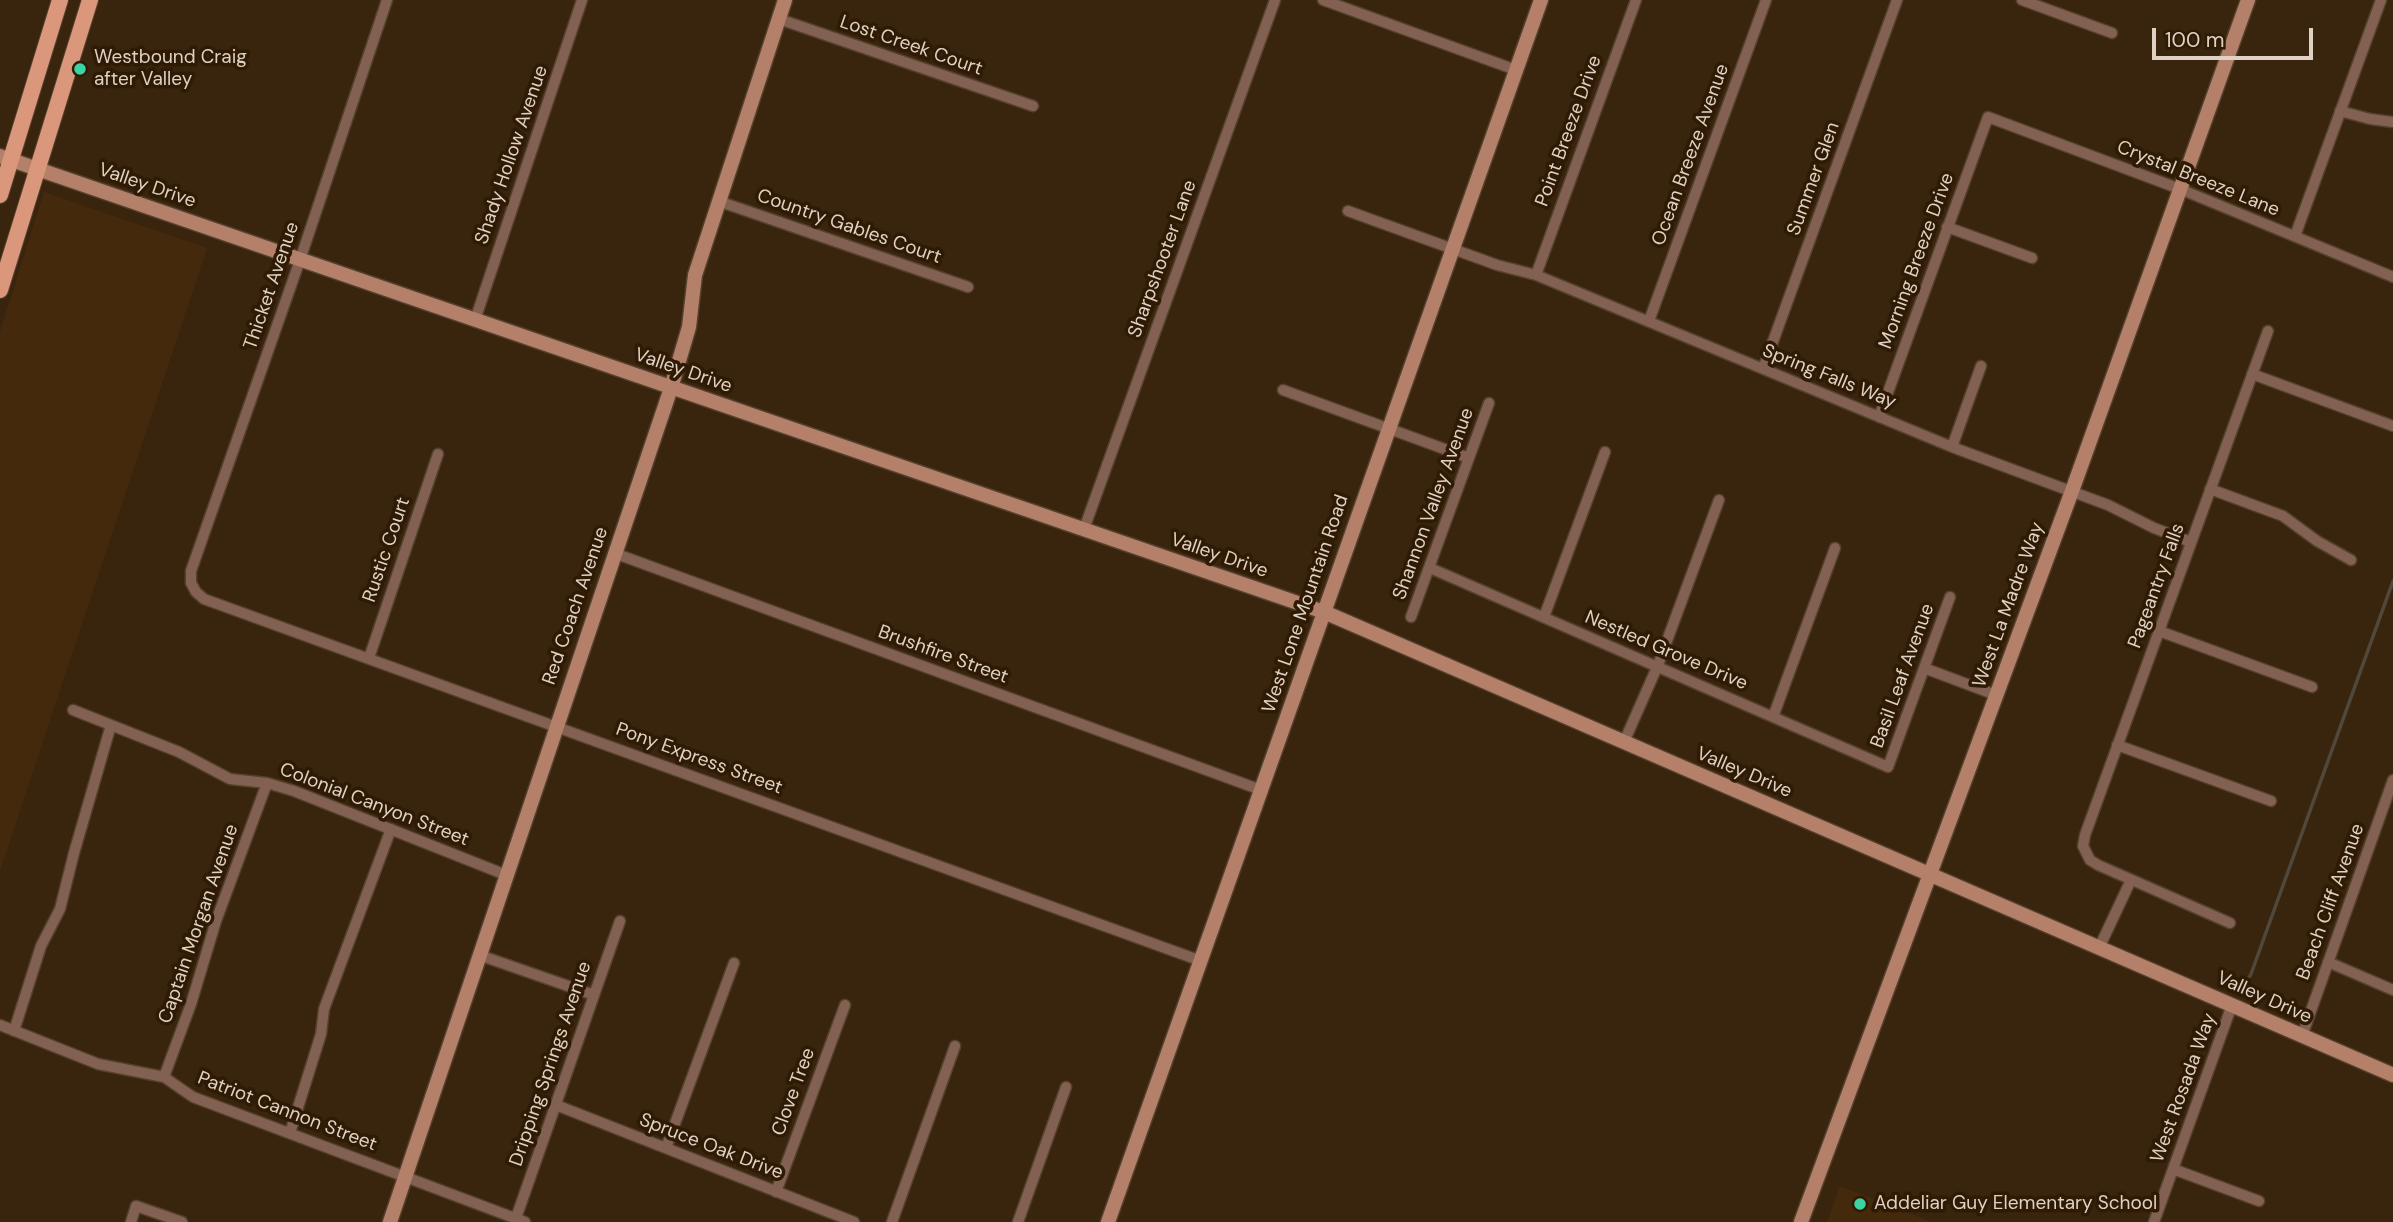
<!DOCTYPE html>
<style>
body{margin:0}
#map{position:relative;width:2393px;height:1222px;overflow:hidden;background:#39240e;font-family:"DM Sans",sans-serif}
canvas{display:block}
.scale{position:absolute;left:2152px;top:28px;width:161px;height:32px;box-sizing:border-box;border:4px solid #dfd1c4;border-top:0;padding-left:9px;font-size:21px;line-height:24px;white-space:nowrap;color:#dfd1c4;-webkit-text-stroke:5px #2f1a04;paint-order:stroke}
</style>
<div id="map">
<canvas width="2393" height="1222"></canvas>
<div class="scale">100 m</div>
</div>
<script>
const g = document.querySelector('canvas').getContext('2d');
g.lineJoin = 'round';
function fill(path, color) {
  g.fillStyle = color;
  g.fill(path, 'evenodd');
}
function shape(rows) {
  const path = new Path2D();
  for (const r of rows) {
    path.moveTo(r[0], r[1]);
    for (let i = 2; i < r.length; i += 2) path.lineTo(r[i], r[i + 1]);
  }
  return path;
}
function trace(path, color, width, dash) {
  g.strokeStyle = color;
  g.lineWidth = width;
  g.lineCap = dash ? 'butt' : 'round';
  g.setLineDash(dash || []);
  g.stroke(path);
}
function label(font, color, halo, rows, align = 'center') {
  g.font = font + ' "DM Sans",sans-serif';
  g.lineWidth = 7;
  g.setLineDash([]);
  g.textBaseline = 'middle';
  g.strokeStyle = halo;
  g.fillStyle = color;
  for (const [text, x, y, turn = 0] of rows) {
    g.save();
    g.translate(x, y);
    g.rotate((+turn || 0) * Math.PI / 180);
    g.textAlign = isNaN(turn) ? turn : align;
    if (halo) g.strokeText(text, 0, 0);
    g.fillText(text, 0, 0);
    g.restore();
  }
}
fill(shape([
 [44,192,207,248,0,871,0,332],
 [1840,1186,1932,1222,1827,1222]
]), '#44290c');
trace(shape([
 [2243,988,2251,974,2393,581]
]), '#50493b', 3.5);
const street = shape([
 [387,0,300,260,191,571,191,583,196,592,204,599,1201,961],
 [1323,0,1516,70],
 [2022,0,2112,33],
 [779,19,1033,106],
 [2340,111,2370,119,2393,122],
 [718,201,968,287],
 [1348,211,1497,265,1536,275,1952,447,2108,505,2154,528,2191,542],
 [1947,227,2032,258],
 [2295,236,2381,0],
 [1536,275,1636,0],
 [475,320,582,0],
 [1649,321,1766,0],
 [1763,369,1897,0],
 [2252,374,2393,426],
 [1283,390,1469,458],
 [1879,417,1988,117,2180,189,2393,277],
 [1952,447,1981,366],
 [2210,489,2283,516,2317,541,2351,560],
 [1084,529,1275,0],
 [614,553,1261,790],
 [1430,568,1888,767,1950,597],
 [1411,617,1489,403],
 [1544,617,1605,452],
 [2159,631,2312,687],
 [369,658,438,454],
 [1924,668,1996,695],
 [73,710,179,752,230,779,267,783,294,791,506,875],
 [1773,717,1835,548],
 [1624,742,1658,665,1719,500],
 [2117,745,2271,801],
 [2230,923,2098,865,2090,860,2083,846,2085,835,2268,331],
 [2099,948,2131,880],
 [479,955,594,995],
 [2328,962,2393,990],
 [0,1025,98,1064,164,1077,193,1097,525,1222],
 [14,1031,41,946,60,909,74,853,111,725],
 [2302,1036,2393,780],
 [164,1077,191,1004,216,921,267,783],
 [556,1105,854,1222],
 [290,1133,321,1034,324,1009,391,829],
 [666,1148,734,963],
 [2173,1169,2259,1201],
 [776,1192,845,1005],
 [516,1218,620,921],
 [131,1222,136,1206,182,1222],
 [892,1222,955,1046],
 [1018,1222,1066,1087],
 [2154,1222,2232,1005]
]);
const secondary = shape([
 [0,156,1324,612,2393,1075],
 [390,1222,671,388,689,327,695,275,785,0],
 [1108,1222,1541,0],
 [1801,1222,2072,491,2248,0]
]);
const primary = shape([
 [0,195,60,0],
 [0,290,90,0]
]);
trace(street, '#54402b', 13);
trace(secondary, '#54402b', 17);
trace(primary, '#54402b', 18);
trace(street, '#826153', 10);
trace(secondary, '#b4806a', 14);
trace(primary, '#db977b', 16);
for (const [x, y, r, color] of [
 [80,69,7,"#3ad4a5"],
 [1860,1204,7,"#3ad4a5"]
]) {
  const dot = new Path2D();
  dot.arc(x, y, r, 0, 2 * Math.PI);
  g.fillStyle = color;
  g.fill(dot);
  trace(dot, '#2f1a04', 2.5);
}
label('19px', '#dfd1c4', '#2f1a04', [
 ["Lost Creek Court",911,46,19],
 ["Point Breeze Drive",1569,131,-70],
 ["Shady Hollow Avenue",512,155,-71],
 ["Ocean Breeze Avenue",1691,155,-70],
 ["Summer Glen",1814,179,-70],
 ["Crystal Breeze Lane",2198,179,22],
 ["Valley Drive",147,186,19],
 ["Country Gables Court",849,227,19],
 ["Sharpshooter Lane",1163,259,-70],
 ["Morning Breeze Drive",1917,261,-70],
 ["Thicket Avenue",272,286,-71],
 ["Valley Drive",683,371,19],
 ["Spring Falls Way",1829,377,22],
 ["Shannon Valley Avenue",1434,504,-70],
 ["Rustic Court",387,550,-71],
 ["Valley Drive",1219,556,19],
 ["Pageantry Falls",2157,586,-70],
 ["West Lone Mountain Road",1306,604,-71],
 ["West La Madre Way",2009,605,-70],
 ["Red Coach Avenue",576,606,-71],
 ["Nestled Grove Drive",1666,651,23],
 ["Brushfire Street",943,655,20],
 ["Basil Leaf Avenue",1903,676,-70],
 ["Pony Express Street",699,759,20],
 ["Valley Drive",1744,773,23],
 ["Colonial Canyon Street",374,805,21],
 ["Beach Cliff Avenue",2331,902,-70],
 ["Captain Morgan Avenue",199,924,-71],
 ["Valley Drive",2264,998,24],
 ["Dripping Springs Avenue",551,1064,-71],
 ["West Rosada Way",2184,1088,-70],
 ["Clove Tree",794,1092,-70],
 ["Patriot Cannon Street",287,1112,21],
 ["Spruce Oak Drive",711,1147,21]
]);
label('19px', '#dfd1c4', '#2f1a04', [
 ["Westbound Craig",94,58],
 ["after Valley",94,80],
 ["Addeliar Guy Elementary School",1874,1204]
], 'left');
</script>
